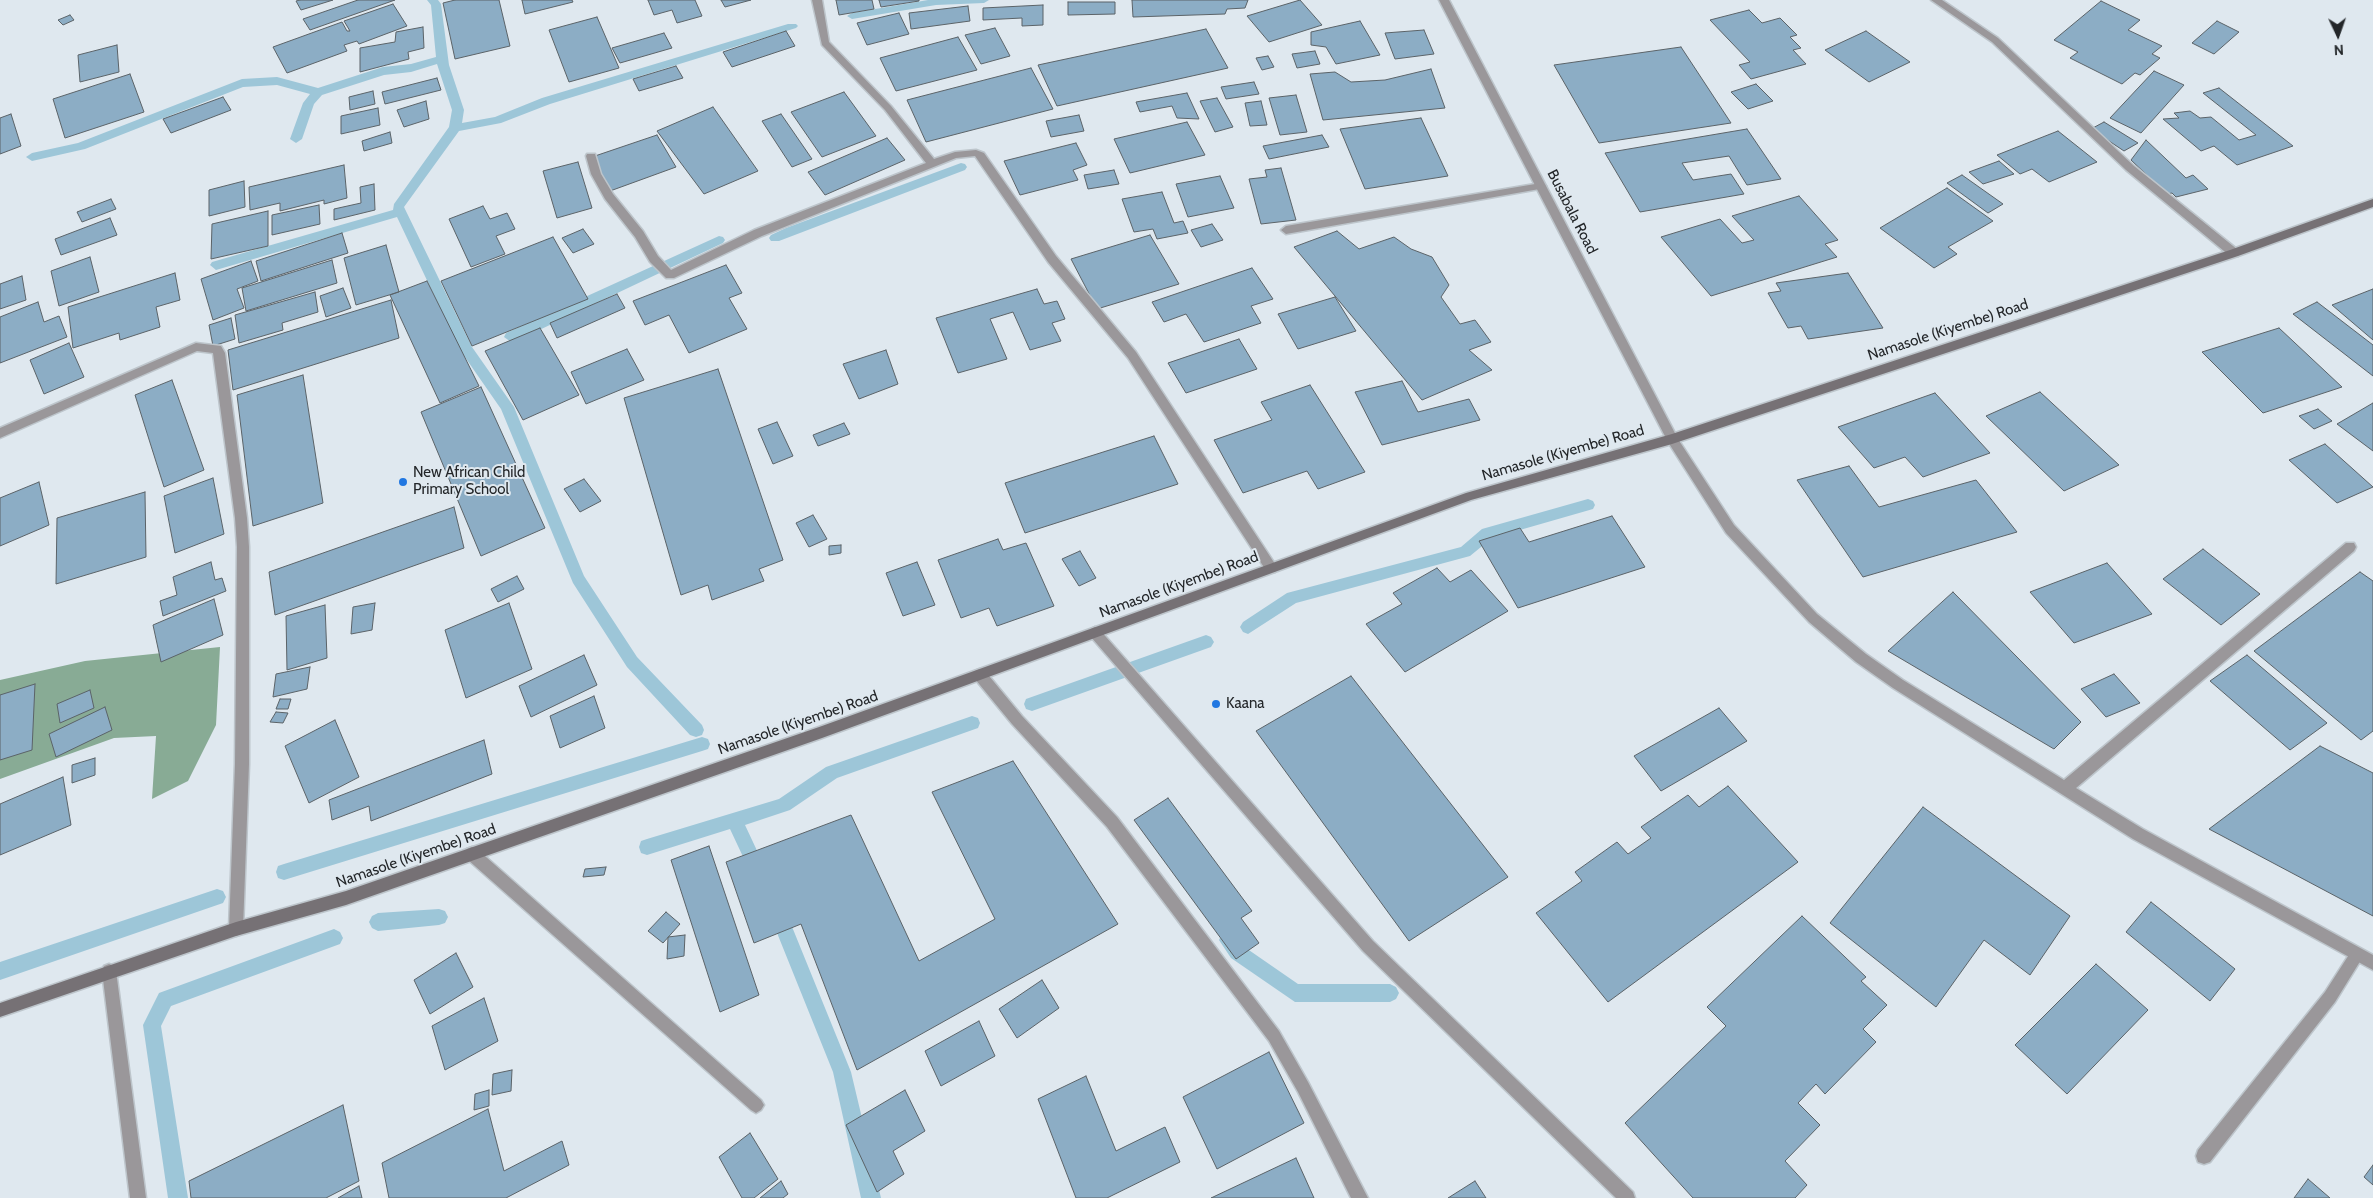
<!DOCTYPE html>
<style>
body{margin:0}
#map{position:relative;width:2373px;height:1198px;overflow:hidden;background:#dfe8ef;font-family:Cabin,sans-serif}
canvas{display:block}
.north{position:absolute;left:2313px;top:10px;width:50px;height:50px;-webkit-text-stroke:4px #dfe8ef;paint-order:stroke;rotate:177deg;font-size:14px;font-weight:700;line-height:20px;text-align:center;color:#232629}
.north::after{content:'';display:block;margin:auto;width:18px;height:22px;background:#232629;clip-path:polygon(50% 0,100% 100%,50% 72%,0 100%)}
</style>
<div id="map">
<canvas width="2373" height="1198"></canvas>
<div class="north">N</div>
</div>
<script>
const g = document.querySelector('canvas').getContext('2d');
g.lineJoin = 'round';
function fill(path, color) {
  g.fillStyle = color;
  g.fill(path, 'evenodd');
}
function shape(rows) {
  const path = new Path2D();
  for (const r of rows) {
    path.moveTo(r[0], r[1]);
    for (let i = 2; i < r.length; i += 2) path.lineTo(r[i], r[i + 1]);
  }
  return path;
}
function trace(path, color, width, dash) {
  g.strokeStyle = color;
  g.lineWidth = width;
  g.lineCap = dash ? 'butt' : 'round';
  g.setLineDash(dash || []);
  g.stroke(path);
}
function label(font, color, halo, rows, align = 'center') {
  g.font = font + ' Cabin,sans-serif';
  g.lineWidth = 4;
  g.setLineDash([]);
  g.textBaseline = 'middle';
  g.strokeStyle = halo;
  g.fillStyle = color;
  for (const [text, x, y, turn = 0] of rows) {
    g.save();
    g.translate(x, y);
    g.rotate((+turn || 0) * Math.PI / 180);
    g.textAlign = isNaN(turn) ? turn : align;
    if (halo) g.strokeText(text, 0, 0);
    g.fillText(text, 0, 0);
    g.restore();
  }
}
fill(shape([
 [220,647,216,725,188,781,152,799,156,736,114,738,0,779,0,680,85,661]
]), '#88ab95');
fill(shape([
 [427,0,438,0,441,4,449,65,464,110,462,123,495,117,542,98,788,24,796,24,798,26,796,28,550,104,501,123,459,131,404,207,472,347,514,407,584,576,637,657,702,725,704,730,702,735,696,737,690,735,627,667,573,583,501,409,460,350,397,217,216,270,210,265,212,262,393,210,394,204,449,127,452,110,437,64,411,72,384,75,322,95,314,104,302,139,296,143,290,139,303,103,310,94,277,85,243,87,85,149,32,161,26,157,32,153,78,143,242,79,277,77,318,88,383,67,411,64,436,57,431,5,427,0],
 [928,0,989,0,984,3,936,5,852,19,847,16,852,13,928,0],
 [961,163,965,164,967,167,965,170,779,241,771,241,769,238,771,235,786,228,961,163],
 [719,236,723,237,725,240,723,243,516,341,511,342,504,337,506,333,719,236],
 [1588,499,1593,501,1595,505,1593,509,1492,538,1470,556,1296,603,1248,634,1243,632,1240,627,1243,622,1287,593,1461,547,1482,529,1588,499],
 [1206,635,1211,637,1214,642,1211,647,1032,711,1026,709,1024,704,1026,699,1206,635],
 [972,716,978,718,980,723,978,728,837,778,790,810,745,825,767,872,765,878,759,880,753,878,730,829,647,855,641,853,639,847,641,841,647,839,779,799,826,767,972,716],
 [702,737,708,739,710,744,708,749,702,751,284,880,278,878,276,872,278,866,284,864,702,737],
 [217,889,223,891,226,897,223,903,0,980,0,962,217,889],
 [778,905,784,907,851,1072,881,1198,861,1198,833,1072,769,913,772,907,778,905],
 [439,909,445,911,448,917,445,923,439,925,378,931,372,928,369,922,372,916,378,913,439,909],
 [334,929,340,932,343,938,340,944,171,1006,161,1026,188,1198,168,1198,143,1025,159,993,334,929],
 [1228,931,1234,934,1243,946,1298,984,1390,984,1396,987,1399,993,1396,999,1390,1002,1295,1002,1231,958,1219,940,1222,934,1228,931]
]), '#9dc6d8');
const building = shape([
 [300,0,333,0,301,10,296,1,300,0],
 [358,0,395,0,310,30,303,19,358,0],
 [455,0,499,0,510,46,455,59,443,3,455,0],
 [522,0,572,0,573,2,525,14,522,0],
 [648,0,695,0,702,16,677,23,672,10,654,15,648,0],
 [721,0,751,0,725,7,721,0],
 [836,0,872,0,874,9,839,15,836,0],
 [879,0,919,0,919,1,881,7,879,0],
 [1132,0,1248,0,1245,8,1227,9,1225,14,1133,17,1132,0],
 [1300,0,1322,25,1269,42,1247,16,1300,0],
 [2101,1,2140,20,2128,30,2162,46,2152,54,2160,58,2140,75,2135,73,2122,84,2070,58,2078,52,2054,40,2101,1],
 [1068,2,1115,2,1115,14,1068,15,1068,2],
 [393,4,407,26,359,44,357,41,344,45,347,51,287,73,273,47,342,22,347,31,350,31,344,21,393,4],
 [1043,5,1043,25,1022,26,1022,18,983,20,983,8,1043,5],
 [968,6,970,21,911,29,909,13,968,6],
 [1749,10,1762,23,1780,18,1797,35,1790,37,1801,48,1793,50,1806,64,1751,79,1739,65,1750,62,1710,20,1749,10],
 [899,13,909,34,867,45,857,23,899,13],
 [70,15,74,20,63,25,58,20,70,15],
 [597,17,619,68,569,82,549,30,597,17],
 [1360,21,1380,55,1336,64,1326,47,1311,45,1311,32,1360,21],
 [2217,21,2239,32,2214,54,2192,43,2217,21],
 [423,27,424,48,408,52,409,59,360,72,360,48,395,42,396,32,423,27],
 [995,28,1010,56,981,64,965,35,995,28],
 [1206,29,1228,68,1057,106,1038,65,1206,29],
 [1424,30,1434,54,1395,59,1385,33,1424,30],
 [786,31,795,46,732,67,723,52,786,31],
 [1866,31,1910,62,1869,82,1825,50,1866,31],
 [664,33,672,48,620,63,612,48,664,33],
 [958,37,977,70,896,91,880,58,958,37],
 [117,45,119,72,80,82,78,55,117,45],
 [1681,47,1731,123,1599,143,1554,65,1681,47],
 [1315,51,1320,64,1297,68,1292,54,1315,51],
 [1268,56,1274,67,1262,70,1256,58,1268,56],
 [676,66,683,78,639,91,633,79,676,66],
 [1031,68,1053,109,926,142,907,100,1031,68],
 [1431,69,1445,108,1323,120,1310,74,1335,72,1351,82,1385,80,1431,69],
 [2154,71,2184,85,2141,133,2110,118,2154,71],
 [130,74,144,112,65,138,53,99,130,74],
 [437,78,441,90,385,104,382,92,437,78],
 [1254,82,1259,94,1226,99,1221,87,1254,82],
 [1756,84,1773,101,1748,109,1731,92,1756,84],
 [2219,88,2293,146,2237,165,2214,146,2201,151,2163,119,2179,118,2174,113,2190,111,2200,118,2211,117,2239,140,2256,135,2203,93,2219,88],
 [373,91,375,104,350,110,349,97,373,91],
 [844,92,876,136,822,157,791,112,844,92],
 [1187,93,1199,119,1177,118,1172,106,1140,112,1136,102,1187,93],
 [1296,95,1307,132,1280,135,1269,98,1296,95],
 [223,97,231,110,171,133,163,119,223,97],
 [1217,98,1233,127,1215,132,1200,101,1217,98],
 [426,101,429,119,404,127,397,110,426,101],
 [1261,101,1267,125,1250,126,1245,103,1261,101],
 [713,107,758,171,704,194,657,131,713,107],
 [378,108,380,125,341,134,341,116,378,108],
 [11,114,21,146,0,154,0,118,11,114],
 [781,114,812,159,792,167,762,121,781,114],
 [1079,115,1084,131,1051,137,1046,121,1079,115],
 [1421,118,1448,176,1365,189,1340,129,1421,118],
 [1187,122,1205,155,1130,173,1114,139,1187,122],
 [2104,122,2138,143,2124,151,2091,129,2104,122],
 [1747,129,1781,179,1747,185,1729,156,1682,163,1693,180,1731,174,1744,194,1640,212,1605,153,1747,129],
 [2058,131,2097,162,2049,182,2032,169,2020,174,1997,155,2058,131],
 [390,132,392,143,364,151,362,141,390,132],
 [657,135,676,167,610,191,592,157,657,135],
 [1322,135,1329,147,1269,159,1263,146,1322,135],
 [887,138,905,160,825,195,808,172,887,138],
 [2146,140,2186,178,2193,175,2208,189,2176,197,2172,193,2167,194,2131,160,2146,140],
 [1076,143,1087,165,1073,170,1078,180,1020,195,1004,161,1076,143],
 [1999,161,2014,174,1983,184,1969,172,1999,161],
 [578,162,592,208,557,218,543,171,578,162],
 [344,165,347,198,324,204,324,200,280,211,280,203,250,210,249,187,344,165],
 [1281,168,1296,220,1261,224,1249,179,1267,177,1265,170,1281,168],
 [1114,170,1119,184,1088,189,1084,175,1114,170],
 [1962,175,2003,204,1988,213,1947,183,1962,175],
 [1220,176,1234,208,1188,217,1176,184,1220,176],
 [244,181,245,207,209,216,209,190,244,181],
 [374,184,375,210,334,220,334,209,361,203,360,187,374,184],
 [1947,188,1993,221,1948,247,1957,254,1934,268,1880,228,1947,188],
 [1162,192,1174,223,1183,221,1188,233,1157,239,1153,229,1134,232,1122,199,1162,192],
 [1799,196,1838,240,1825,244,1837,257,1711,296,1661,237,1720,219,1742,243,1754,240,1732,216,1799,196],
 [111,199,116,209,82,222,77,212,111,199],
 [319,205,320,224,272,235,272,215,319,205],
 [483,206,490,219,507,213,515,229,496,236,505,254,471,267,449,219,483,206],
 [268,211,268,246,211,259,212,224,268,211],
 [110,218,117,235,61,255,55,239,110,218],
 [1212,224,1223,240,1201,247,1191,230,1212,224],
 [583,229,594,244,573,253,562,238,583,229],
 [1337,231,1359,249,1394,237,1411,249,1432,257,1449,285,1441,297,1460,324,1475,320,1491,342,1469,350,1492,370,1422,400,1294,247,1337,231],
 [342,233,348,253,261,281,256,261,342,233],
 [1150,235,1179,284,1097,309,1071,259,1150,235],
 [553,237,588,299,472,346,441,281,553,237],
 [386,245,399,292,356,305,344,258,386,245],
 [90,257,99,292,59,306,51,271,90,257],
 [332,260,337,283,246,311,242,288,332,260],
 [251,261,258,281,237,289,244,308,213,320,201,279,251,261],
 [726,265,742,293,729,298,747,329,689,353,669,315,645,325,633,301,726,265],
 [1252,268,1273,299,1251,306,1261,323,1204,342,1186,314,1164,322,1152,302,1252,268],
 [175,273,180,300,156,307,160,327,120,340,119,333,73,348,68,307,175,273],
 [1848,273,1883,328,1808,339,1801,326,1788,328,1768,293,1781,291,1776,283,1848,273],
 [22,276,26,300,0,309,0,284,22,276],
 [427,281,479,386,440,403,390,295,427,281],
 [343,288,351,308,326,317,320,296,343,288],
 [1037,289,1044,304,1057,301,1065,319,1052,323,1061,341,1030,350,1013,312,990,319,1007,359,958,373,936,318,1037,289],
 [2373,289,2373,340,2332,305,2373,289],
 [315,292,318,312,282,323,283,330,239,343,235,315,315,292],
 [617,294,625,308,557,338,550,323,617,294],
 [1335,297,1356,331,1298,349,1278,314,1335,297],
 [391,300,399,338,233,390,228,350,391,300],
 [38,302,44,322,59,316,67,337,0,363,0,317,38,302],
 [2317,302,2373,345,2373,376,2293,314,2317,302],
 [231,318,235,339,213,346,209,325,231,318],
 [540,328,579,395,523,420,485,351,540,328],
 [2279,328,2342,387,2263,413,2202,352,2279,328],
 [1239,339,1257,369,1186,393,1168,363,1239,339],
 [69,343,84,377,44,394,30,360,69,343],
 [627,349,644,380,586,404,571,372,627,349],
 [886,350,898,384,859,399,843,364,886,350],
 [718,369,783,560,759,569,764,581,712,600,708,585,681,595,624,398,718,369],
 [303,375,323,503,253,526,237,395,303,375],
 [172,380,204,470,164,487,135,395,172,380],
 [1402,381,1418,412,1469,399,1480,420,1382,445,1355,392,1402,381],
 [1310,385,1365,472,1318,489,1307,471,1243,493,1214,440,1272,420,1261,402,1310,385],
 [481,387,545,528,481,556,421,412,481,387],
 [2040,392,2119,465,2064,491,1986,416,2040,392],
 [1935,393,1990,453,1923,477,1905,457,1874,468,1838,427,1935,393],
 [2373,403,2373,451,2337,424,2373,403],
 [2318,409,2332,421,2314,429,2299,416,2318,409],
 [777,422,793,456,773,464,758,429,777,422],
 [844,423,850,434,818,446,813,435,844,423],
 [1154,436,1178,484,1025,533,1005,483,1154,436],
 [2325,444,2373,487,2337,503,2289,460,2325,444],
 [1849,466,1879,507,1976,480,2017,532,1863,577,1797,480,1849,466],
 [213,478,224,534,175,553,164,496,213,478],
 [584,479,601,501,580,512,564,489,584,479],
 [39,482,49,525,0,546,0,498,39,482],
 [145,492,146,557,56,584,57,518,145,492],
 [454,507,464,548,275,615,269,572,454,507],
 [813,515,827,539,809,547,796,523,813,515],
 [1612,516,1645,567,1518,608,1479,541,1520,528,1529,542,1612,516],
 [998,539,1003,550,1026,543,1054,606,997,626,989,608,961,618,938,560,998,539],
 [841,545,841,553,829,555,829,546,841,545],
 [2203,549,2260,594,2221,625,2163,579,2203,549],
 [1080,551,1096,578,1079,586,1062,559,1080,551],
 [211,562,215,580,222,578,226,591,163,616,160,601,177,595,173,577,211,562],
 [917,562,935,605,903,616,886,573,917,562],
 [2107,563,2152,614,2074,643,2030,592,2107,563],
 [1437,568,1450,582,1471,570,1508,611,1405,672,1366,624,1402,604,1393,593,1437,568],
 [2360,572,2373,581,2373,731,2361,740,2254,651,2360,572],
 [517,576,524,589,498,602,491,589,517,576],
 [1953,592,2081,722,2054,749,1888,651,1953,592],
 [214,599,223,635,161,662,153,625,214,599],
 [375,603,372,630,351,634,353,607,375,603],
 [509,603,532,669,466,698,445,630,509,603],
 [325,605,327,658,287,670,286,616,325,605],
 [584,655,597,685,531,717,519,686,584,655],
 [2247,655,2327,723,2290,750,2210,681,2247,655],
 [310,667,307,689,273,697,276,674,310,667],
 [2114,674,2140,703,2106,717,2081,689,2114,674],
 [1351,676,1508,877,1409,941,1256,731,1351,676],
 [35,684,32,750,0,760,0,695,35,684],
 [90,690,94,708,60,723,57,704,90,690],
 [594,696,605,728,560,748,550,716,594,696],
 [280,699,291,699,288,709,276,709,280,699],
 [105,707,112,730,56,757,49,734,105,707],
 [1719,708,1747,741,1661,791,1634,756,1719,708],
 [276,712,288,713,283,723,270,722,276,712],
 [335,720,359,777,309,803,285,746,335,720],
 [484,740,492,774,371,821,369,806,332,820,329,800,484,740],
 [2320,746,2373,773,2373,916,2209,829,2320,746],
 [95,758,95,775,72,783,72,765,95,758],
 [1013,761,1118,924,857,1070,801,924,754,943,726,862,851,815,919,961,995,919,932,792,1013,761],
 [63,777,71,825,0,855,0,804,63,777],
 [1728,786,1798,862,1608,1002,1536,913,1582,881,1575,872,1617,842,1628,854,1651,838,1641,827,1688,795,1699,807,1728,786],
 [1168,798,1252,911,1241,918,1259,943,1236,959,1134,820,1168,798],
 [1923,807,2070,916,2030,975,1984,940,1936,1007,1830,923,1923,807],
 [709,846,759,995,720,1012,671,860,709,846],
 [606,867,604,875,583,877,585,869,606,867],
 [2151,902,2235,969,2210,1001,2126,932,2151,902],
 [666,912,680,924,663,943,648,931,666,912],
 [1802,916,1866,977,1861,981,1887,1005,1863,1029,1876,1042,1825,1094,1816,1084,1798,1103,1820,1125,1785,1161,1807,1185,1795,1198,1693,1198,1625,1123,1726,1026,1707,1007,1802,916],
 [685,935,684,956,667,959,668,937,685,935],
 [456,953,473,987,430,1014,414,980,456,953],
 [2096,964,2148,1010,2067,1094,2015,1045,2096,964],
 [1042,980,1059,1008,1017,1038,999,1009,1042,980],
 [484,998,498,1041,445,1070,432,1026,484,998],
 [979,1021,995,1056,941,1086,925,1051,979,1021],
 [1269,1052,1304,1123,1217,1169,1183,1097,1269,1052],
 [512,1070,511,1091,492,1095,493,1074,512,1070],
 [1086,1076,1116,1151,1165,1127,1180,1162,1107,1198,1076,1198,1038,1099,1086,1076],
 [489,1090,489,1106,474,1110,475,1094,489,1090],
 [905,1090,925,1131,893,1151,904,1174,877,1192,846,1125,905,1090],
 [343,1105,359,1181,326,1198,191,1198,189,1181,343,1105],
 [488,1109,504,1171,562,1141,569,1165,506,1198,389,1198,382,1163,488,1109],
 [750,1133,778,1179,754,1198,742,1198,719,1157,750,1133],
 [1296,1158,1314,1198,1211,1198,1296,1158],
 [2373,1165,2373,1185,2364,1177,2373,1165],
 [2308,1179,2330,1198,2294,1198,2308,1179],
 [781,1181,788,1194,783,1198,760,1198,781,1181],
 [1475,1181,1486,1198,1448,1198,1475,1181],
 [359,1186,362,1198,338,1198,359,1186]
]);
fill(building, '#8cadc5');
trace(building, '#5b6368', 1);
const service = shape([
 [1095,627,1099,629,1373,941,1633,1192,1635,1198,1616,1198,1363,951,1091,637,1089,633,1091,629,1095,627],
 [472,847,477,849,761,1100,764,1105,761,1110,756,1113,751,1110,467,859,465,854,467,849,472,847],
 [2357,948,2362,950,2364,955,2335,1002,2210,1162,2204,1164,2198,1162,2196,1156,2198,1150,2325,992,2352,950,2357,948]
]);
const minor = shape([
 [812,0,822,0,829,42,891,106,934,159,955,152,976,150,984,153,1056,256,1136,352,1275,564,1277,568,1275,572,1267,572,1128,358,1048,262,975,156,956,158,762,236,674,278,666,278,650,262,635,237,605,199,591,174,586,156,587,154,595,154,601,174,613,194,643,231,658,256,671,270,754,230,926,163,885,110,822,45,812,0],
 [1931,0,1942,0,1998,38,2134,166,2238,250,2238,256,2230,256,2126,170,1992,42,1931,0],
 [1541,183,1546,186,1545,188,1286,234,1281,230,1286,226,1541,183],
 [196,343,221,346,225,353,247,518,249,547,249,764,243,929,241,934,236,936,231,934,229,929,235,764,237,547,235,518,213,353,197,351,0,438,0,428,196,343],
 [1672,434,1676,436,1734,525,1817,614,1866,654,1903,680,2064,780,2346,543,2354,543,2356,547,2354,551,2076,788,2143,829,2373,955,2373,970,2133,839,1893,688,1856,662,1809,622,1726,533,1668,442,1666,439,1672,434],
 [980,669,985,671,1022,716,1117,817,1279,1031,1308,1082,1368,1198,1351,1198,1298,1092,1269,1041,1107,827,1012,724,975,679,974,675,975,671,980,669],
 [109,964,114,966,116,971,146,1198,130,1198,102,971,104,966,109,964]
]);
const tertiary = shape([
 [1439,0,1449,0,1678,439,1676,442,1668,442,1439,0]
]);
const secondary = shape([
 [2373,199,2373,207,2238,256,1672,444,1471,500,822,738,346,905,236,936,0,1017,0,1003,236,922,346,891,822,726,1466,493,1672,434,2230,250,2373,199]
]);
trace(service, '#bdc5cb', 3);
trace(minor, '#bdc5cb', 3);
trace(tertiary, '#bdc5cb', 3);
trace(secondary, '#bdc5cb', 3);
fill(service, '#9a979a');
fill(minor, '#9a979a');
fill(tertiary, '#9a979a');
fill(secondary, '#767175');
for (const [x, y, r, color] of [
 [403,482,5,"#2177e1"],
 [1216,704,5,"#2177e1"]
]) {
  const dot = new Path2D();
  dot.arc(x, y, r, 0, 2 * Math.PI);
  g.fillStyle = color;
  g.fill(dot);
  trace(dot, '#dfe8ef', 2);
}
label('15px', '#232629', '#dfe8ef', [
 ["Busabala Road",1572,212,63],
 ["Namasole (Kiyembe) Road",1948,330,-18],
 ["Namasole (Kiyembe) Road",1563,453,-16],
 ["Namasole (Kiyembe) Road",1179,585,-20],
 ["Namasole (Kiyembe) Road",798,723,-19],
 ["Namasole (Kiyembe) Road",416,856,-19]
]);
label('15px', '#232629', '#dfe8ef', [
 ["New African Child",413,473],
 ["Primary School",413,490],
 ["Kaana",1226,704]
], 'left');
</script>
